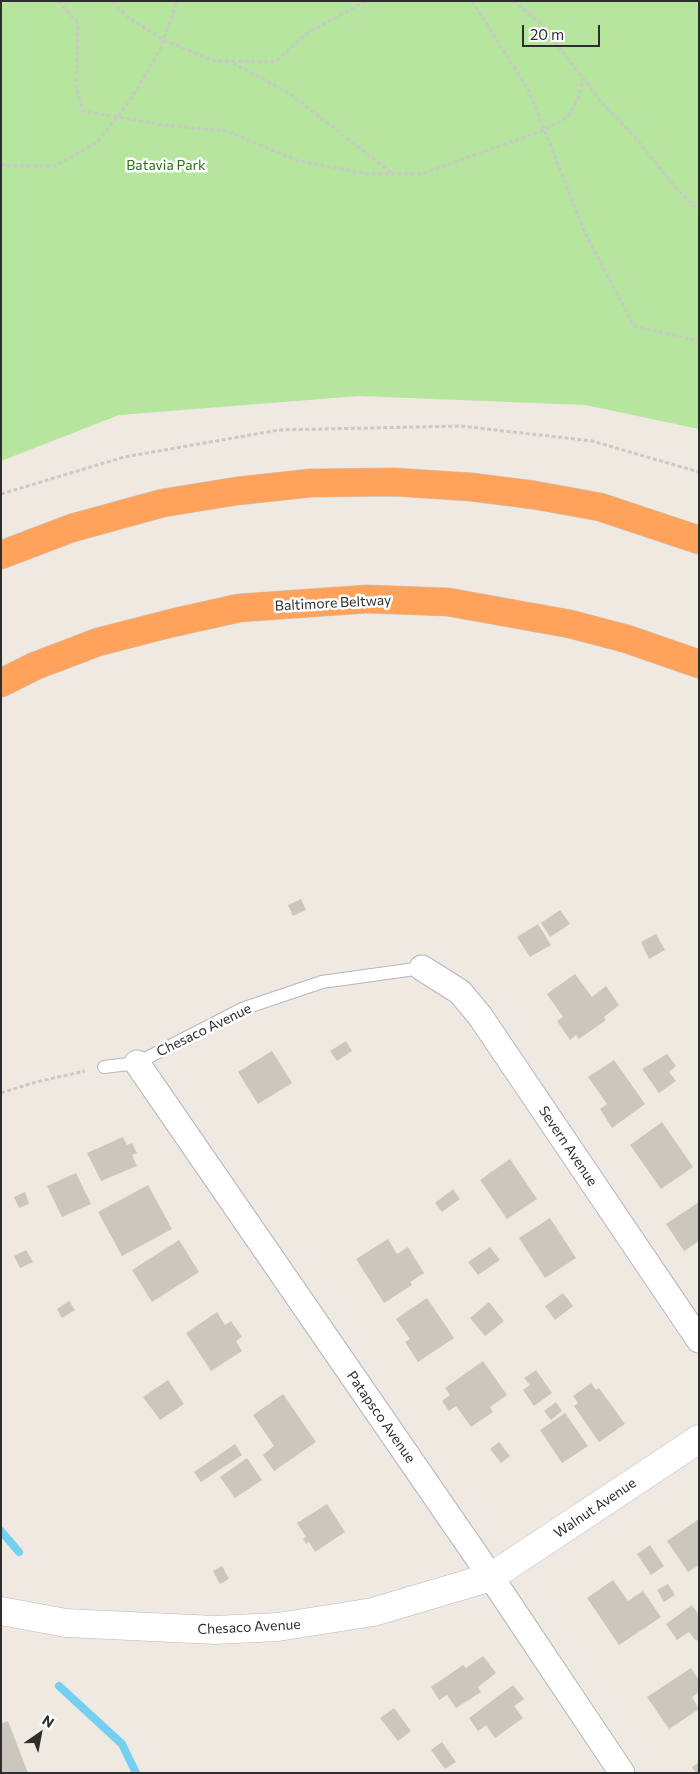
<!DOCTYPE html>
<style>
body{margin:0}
#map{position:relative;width:700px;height:1774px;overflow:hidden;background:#efe9e1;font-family:Commissioner,sans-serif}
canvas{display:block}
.frame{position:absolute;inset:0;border:2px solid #2e2e2e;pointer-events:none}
.north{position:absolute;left:15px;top:1709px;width:50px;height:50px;-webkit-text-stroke:4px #fff;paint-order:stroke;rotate:33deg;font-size:14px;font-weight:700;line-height:20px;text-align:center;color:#2e2e2e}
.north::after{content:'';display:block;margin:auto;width:18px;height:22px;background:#2e2e2e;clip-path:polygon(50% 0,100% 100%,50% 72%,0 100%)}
.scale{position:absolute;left:522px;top:25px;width:78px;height:22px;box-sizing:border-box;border:2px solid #2e2e2e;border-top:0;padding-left:6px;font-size:15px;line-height:18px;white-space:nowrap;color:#2e2e2e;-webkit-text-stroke:4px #fff;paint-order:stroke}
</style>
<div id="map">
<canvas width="700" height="1774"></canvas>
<div class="frame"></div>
<div class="north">N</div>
<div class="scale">20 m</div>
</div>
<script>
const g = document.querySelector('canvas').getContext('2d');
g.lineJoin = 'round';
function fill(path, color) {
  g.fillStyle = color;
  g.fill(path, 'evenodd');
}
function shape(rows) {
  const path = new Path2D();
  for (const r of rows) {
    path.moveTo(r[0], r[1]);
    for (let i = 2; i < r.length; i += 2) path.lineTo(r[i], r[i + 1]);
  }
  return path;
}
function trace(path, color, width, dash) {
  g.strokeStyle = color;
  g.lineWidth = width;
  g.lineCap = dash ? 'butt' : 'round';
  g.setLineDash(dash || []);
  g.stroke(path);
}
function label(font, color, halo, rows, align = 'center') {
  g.font = font + ' Commissioner,sans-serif';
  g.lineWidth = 5;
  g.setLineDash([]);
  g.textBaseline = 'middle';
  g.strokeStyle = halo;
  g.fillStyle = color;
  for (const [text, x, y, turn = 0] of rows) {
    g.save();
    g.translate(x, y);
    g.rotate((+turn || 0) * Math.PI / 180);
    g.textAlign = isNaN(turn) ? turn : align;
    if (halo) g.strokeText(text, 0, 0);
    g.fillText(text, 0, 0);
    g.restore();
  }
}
fill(shape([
 [1,1,699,1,699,429,585,405,359,396,119,415,1,461]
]), '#b6e59e');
trace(shape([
 [1,1531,19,1552],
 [59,1686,122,1744,136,1773]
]), '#75cff0', 8);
fill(shape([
 [301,899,306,910,293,916,288,905],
 [560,910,570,924,550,937,541,923],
 [538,924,551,945,530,957,517,937],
 [656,934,665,950,649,959,641,942],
 [575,974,592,997,606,986,619,1005,604,1017,606,1020,579,1039,576,1035,570,1040,557,1021,563,1017,547,994],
 [346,1041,352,1051,337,1061,330,1051],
 [272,1051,292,1083,258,1104,238,1072],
 [667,1054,676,1066,669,1072,676,1081,659,1093,642,1069],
 [614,1060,645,1104,612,1128,600,1109,607,1104,588,1077],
 [662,1122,693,1167,661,1189,630,1145],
 [123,1137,127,1145,132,1143,137,1153,132,1155,137,1166,101,1181,87,1153],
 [510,1159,537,1199,507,1219,480,1180],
 [76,1173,91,1204,62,1217,47,1186],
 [148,1185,172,1229,122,1256,98,1212],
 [453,1189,460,1199,442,1212,435,1203],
 [25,1192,29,1204,19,1208,14,1197],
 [699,1202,699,1241,684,1251,666,1224],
 [550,1218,576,1258,545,1278,519,1238],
 [388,1239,397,1254,408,1247,424,1273,410,1282,412,1285,384,1303,356,1259],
 [179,1240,199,1272,152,1302,132,1270],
 [490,1247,500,1260,478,1275,468,1262],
 [26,1250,33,1262,20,1268,14,1256],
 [563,1293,573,1306,555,1320,545,1306],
 [427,1298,454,1338,418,1362,405,1342,410,1339,396,1319],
 [69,1301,75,1310,62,1318,57,1309],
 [489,1302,504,1321,485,1336,470,1318],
 [217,1312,225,1325,231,1321,242,1337,236,1341,242,1351,211,1371,186,1333],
 [483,1361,507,1395,490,1407,493,1412,471,1427,456,1406,449,1411,442,1401,450,1395,445,1388],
 [536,1370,552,1393,534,1406,523,1390,530,1385,524,1378],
 [168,1380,184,1404,160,1420,143,1397],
 [591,1383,596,1390,599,1388,625,1424,599,1442,574,1406,578,1403,573,1396],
 [283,1394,316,1442,274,1471,263,1455,274,1446,253,1415],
 [556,1402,562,1411,551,1420,544,1411],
 [565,1413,588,1446,562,1463,540,1430],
 [499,1442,510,1456,501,1463,490,1449],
 [235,1444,242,1455,201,1482,194,1472],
 [247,1458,262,1480,235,1498,220,1477],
 [327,1504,345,1532,315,1552,309,1542,306,1544,303,1539,306,1537,297,1523],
 [699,1519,699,1565,688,1572,667,1541],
 [650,1545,664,1566,651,1575,637,1554],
 [222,1566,229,1579,220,1584,213,1571],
 [613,1580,628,1601,643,1591,661,1617,619,1645,587,1598],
 [668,1584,675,1595,664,1602,657,1590],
 [692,1605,699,1615,699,1639,696,1641,689,1632,677,1640,666,1624],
 [483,1656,496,1673,478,1687,481,1692,456,1708,447,1695,439,1700,431,1687,463,1665,466,1668],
 [691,1668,699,1680,699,1692,692,1697,699,1709,669,1729,647,1697],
 [513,1685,524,1699,514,1706,523,1718,495,1738,486,1725,478,1731,469,1718],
 [394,1708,411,1731,398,1741,380,1718],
 [1,1719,3,1723,8,1721,28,1773,1,1773],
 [442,1742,456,1762,445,1769,431,1750],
 [699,1762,699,1773,696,1773,692,1767]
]), '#cbc7bf');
const lane = shape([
 [104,1067,137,1063,242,1009,322,982,422,968]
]);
const street = shape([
 [422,968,460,992,480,1016,699,1340],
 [137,1063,491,1577,622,1773]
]);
const secondary = shape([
 [1,1611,66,1623,215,1630,278,1627,373,1612,491,1577,699,1439]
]);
const highway = shape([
 [1,555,72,528,163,503,237,491,311,483,394,482,471,487,534,495,600,507,699,540],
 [1,683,35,666,98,642,172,623,239,608,367,599,448,602,570,624,627,639,699,664]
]);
trace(lane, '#b4b7c1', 14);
trace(street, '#b4b7c1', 27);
trace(secondary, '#b4b7c1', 29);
trace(highway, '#c9c9c9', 29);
trace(shape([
 [58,1,78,23,76,87,83,111,163,125,227,131,298,161,369,174,421,174,544,130,568,117,579,96,583,80],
 [113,1,127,17,164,40,214,61,275,62,307,33,366,1],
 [472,1,529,91,585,233,634,326,699,341],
 [513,1,540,23,602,103,635,137,675,187,699,211],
 [233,63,289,93,393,174],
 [1,164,6,166,55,166,96,143,129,102,160,50,177,1],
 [1,494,124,457,279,430,461,426,592,441,699,472],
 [1,1093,36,1082,85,1071]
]), '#c9c9c9', 3, [4, 2.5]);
trace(lane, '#fff', 12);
trace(street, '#fff', 25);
trace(secondary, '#fff', 28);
trace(highway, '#ffa35c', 28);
label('14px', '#2c6e1b', '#fff', [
 ["Batavia Park",166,165]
]);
label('14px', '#2e2e2e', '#fff', [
 ["Baltimore Beltway",333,603,-3],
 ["Chesaco Avenue",204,1030,-26],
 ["Severn Avenue",568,1146,56],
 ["Patapsco Avenue",381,1417,55],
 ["Walnut Avenue",595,1508,-34],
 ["Chesaco Avenue",249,1627,-3]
]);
</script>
